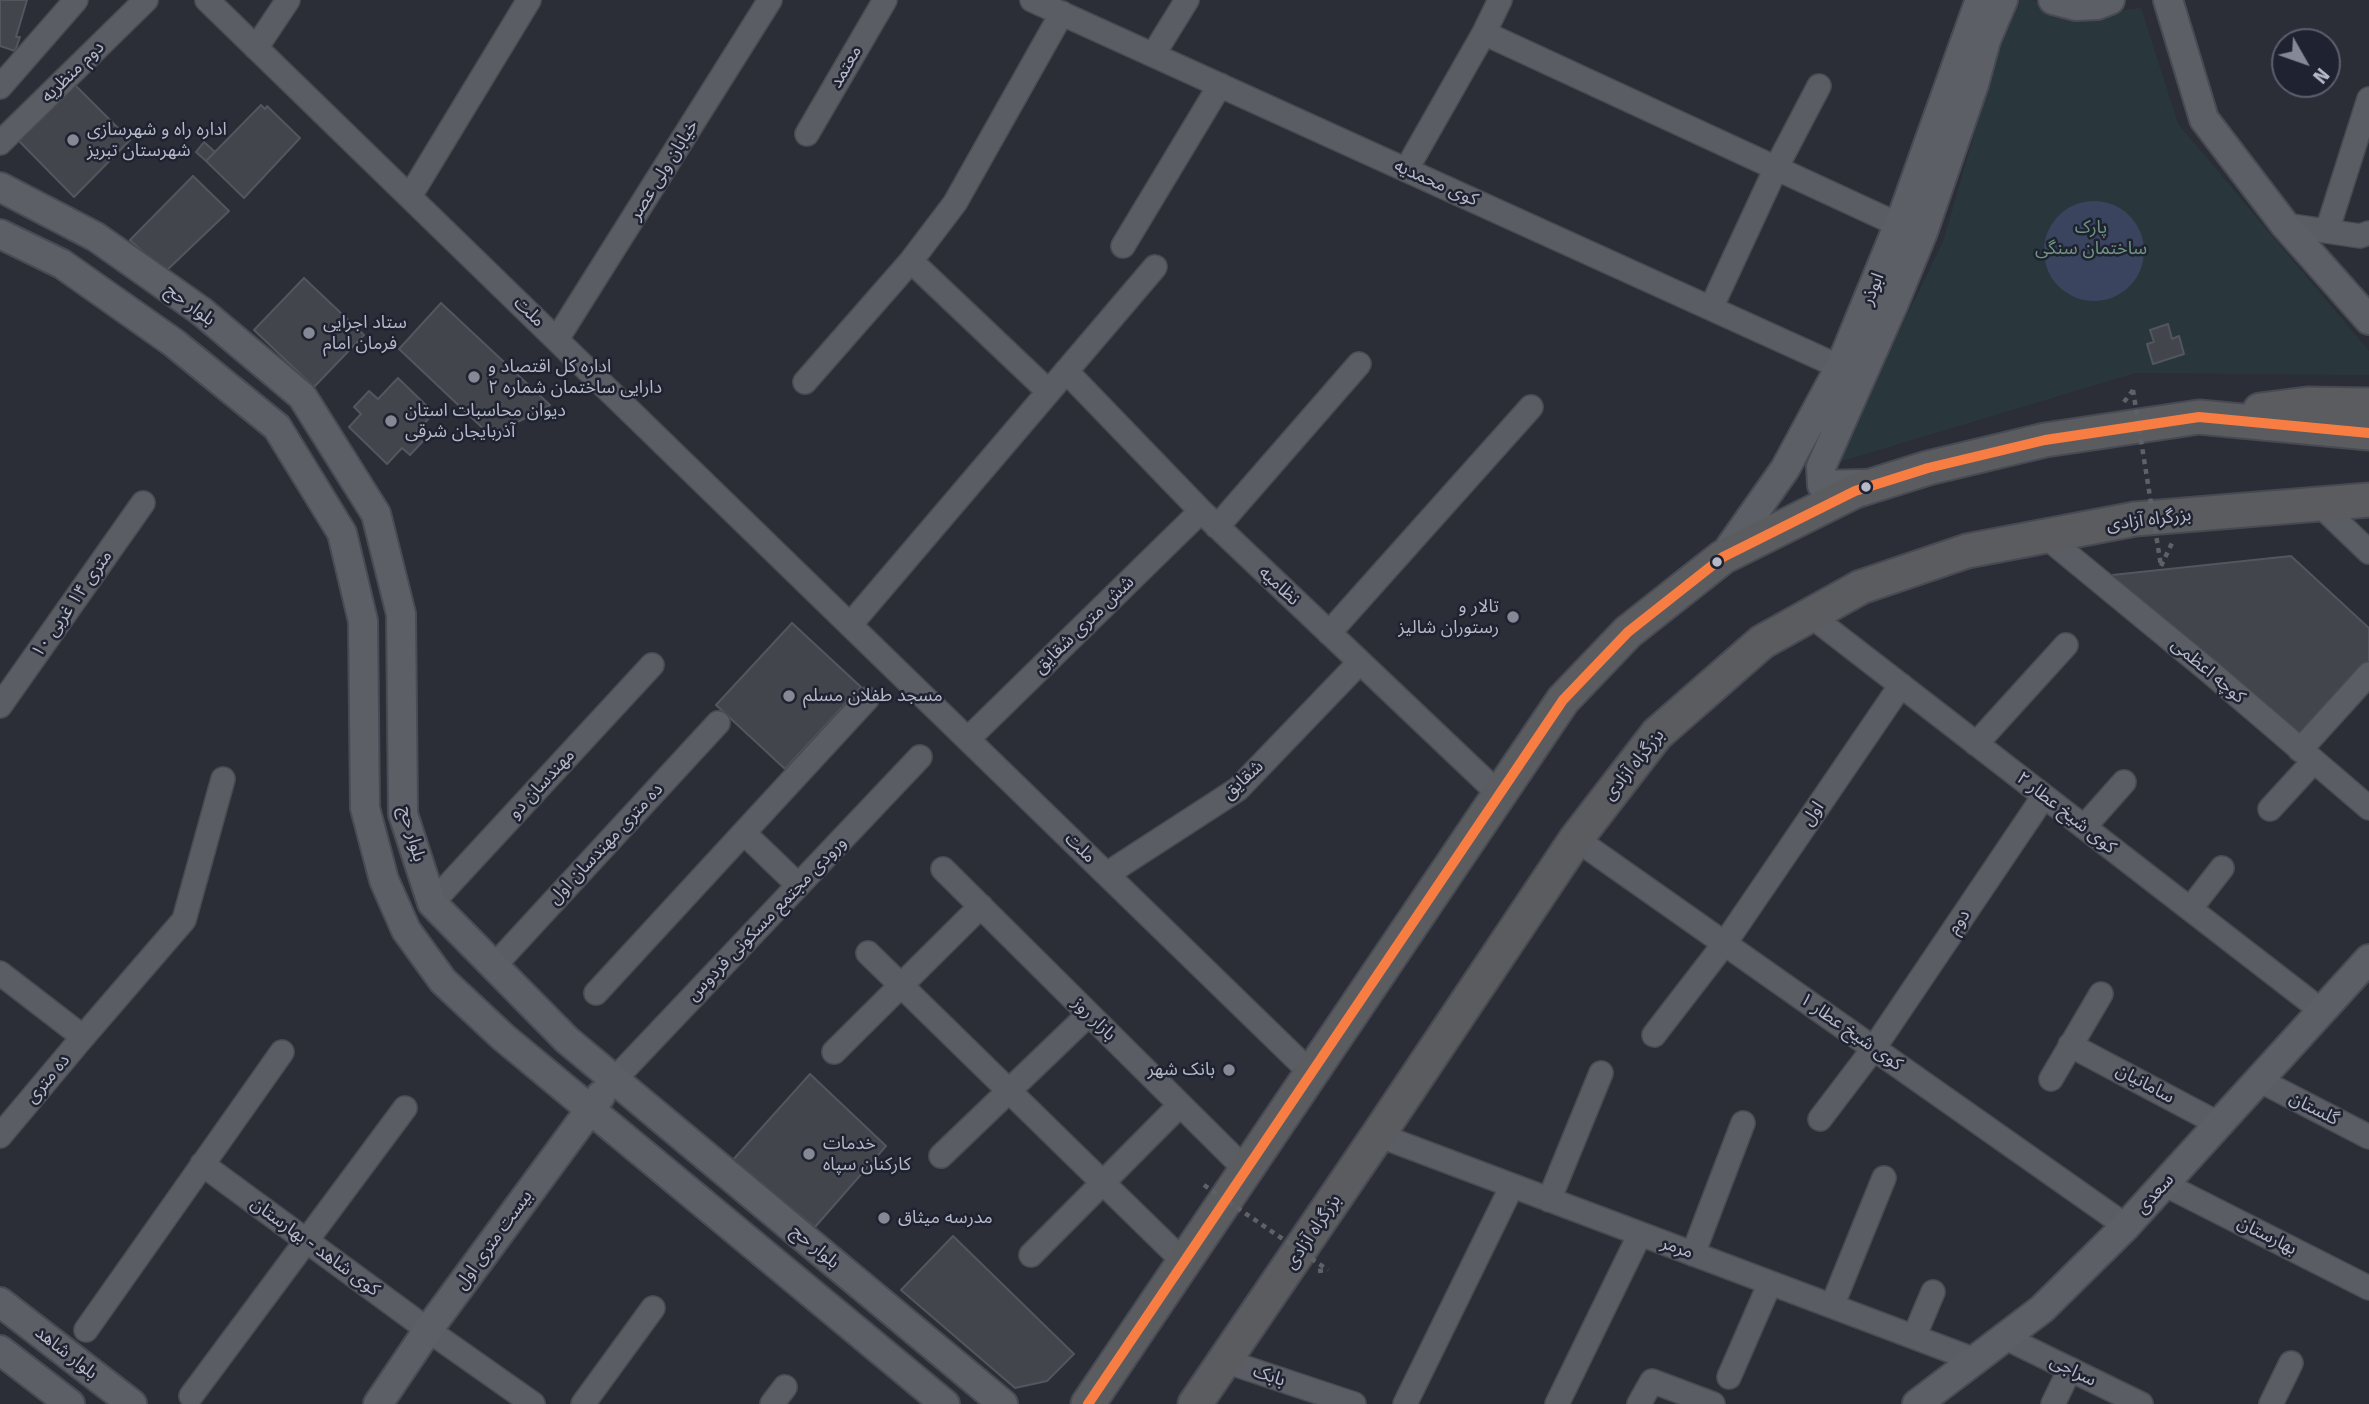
<!DOCTYPE html>
<meta charset="utf-8">
<style>
body{margin:0}
#map{position:relative;width:2369px;height:1404px;overflow:hidden;background:#2b2e37;font-family:"Fira Sans",sans-serif}
canvas{display:block}
.north{position:absolute;left:2271px;top:28px;width:70px;height:70px;box-sizing:border-box;background:#1f2331;border:2px solid #5b5f6d;border-radius:50%;rotate:130deg;font-size:19px;font-weight:700;line-height:28px;text-align:center;color:#b6b9c7}
.north::after{content:'';display:block;margin:auto;width:24px;height:32px;background:#858895;clip-path:polygon(50% 0,100% 100%,50% 72%,0 100%)}
</style>
<div id="map">
<canvas width="2369" height="1404"></canvas>
<div class="north">N</div>
</div>
<script>
const g = document.querySelector('canvas').getContext('2d');
g.lineJoin = 'round';
function fill(path, color) {
  g.fillStyle = color;
  g.fill(path, 'evenodd');
}
function shape(rows) {
  const path = new Path2D();
  for (const r of rows) {
    if (r.length === 3) {
      path.moveTo(r[0] + r[2], r[1]);
      path.arc(r[0], r[1], r[2], 0, 2 * Math.PI);
      continue;
    }
    path.moveTo(r[0], r[1]);
    for (let i = 2; i < r.length; i += 2) path.lineTo(r[i], r[i + 1]);
  }
  return path;
}
function trace(path, color, width, dash) {
  g.strokeStyle = color;
  g.lineWidth = width;
  g.lineCap = dash ? 'butt' : 'round';
  g.setLineDash(dash || []);
  g.stroke(path);
}
function label(font, color, halo, rows, align = 'center') {
  g.font = font + ' "Fira Sans","Noto Sans Arabic",sans-serif';
  g.lineWidth = 5;
  g.setLineDash([]);
  g.textBaseline = 'middle';
  g.strokeStyle = halo;
  g.fillStyle = color;
  for (const [text, x, y, turn = 0] of rows) {
    g.save();
    g.translate(x, y);
    g.rotate((+turn || 0) * Math.PI / 180);
    g.textAlign = isNaN(turn) ? turn : align;
    if (halo) g.strokeText(text, 0, 0);
    g.fillText(text, 0, 0);
    g.restore();
  }
}
fill(shape([
 [2013,0,2032,0,2082,15,2141,8,2178,124,2369,351,2369,375,2135,373,1835,463,1943,242]
]), '#29373d');
fill(shape([
 [2094,251,50]
]), '#3b445f');
const building = shape([
 [0,0,27,0,16,37,20,37,15,51,0,46,0,0],
 [73,83,130,140,74,197,17,139,73,83],
 [261,105,265,109,267,106,300,138,244,198,206,161,261,105],
 [204,142,215,152,206,161,196,152,204,142],
 [193,176,229,211,165,272,130,240,193,176],
 [304,278,364,335,314,387,254,330,304,278],
 [441,303,550,405,491,436,399,349,441,303],
 [2168,324,2172,339,2179,336,2184,354,2153,364,2147,344,2154,342,2150,330,2168,324],
 [398,378,434,413,417,431,425,439,410,455,402,448,387,464,349,427,361,414,354,407,369,391,378,399,398,378],
 [2291,556,2369,628,2369,666,2300,743,2115,586,2112,575,2291,556],
 [792,623,861,687,785,769,716,705,792,623],
 [810,1074,886,1146,815,1227,731,1162,810,1074],
 [953,1236,1074,1354,1047,1381,1015,1388,901,1290,953,1236]
]);
fill(building, '#43454c');
trace(building, '#53565f', 2);
const minor = shape([
 [207,0,1310,1072],
 [1032,0,1840,367],
 [1484,33,1899,225],
 [256,48,288,0],
 [1153,55,1187,0],
 [0,87,76,0],
 [807,134,885,0],
 [0,143,146,0],
 [1406,170,1484,33,1500,0],
 [410,196,529,0],
 [2285,225,2360,236,2369,233],
 [2327,231,2369,99],
 [1123,246,1220,85],
 [911,261,1048,391],
 [1711,308,1776,168,1819,86],
 [557,339,770,0],
 [1066,371,1201,511,1499,794],
 [805,382,911,261,955,203,1062,13],
 [2319,504,2369,552],
 [1217,527,1359,364],
 [2045,536,2209,671,2369,808],
 [1810,615,2322,1011],
 [850,625,1155,267],
 [1329,633,1531,407],
 [0,706,143,503],
 [968,739,1201,511],
 [1976,744,2066,645],
 [2300,750,2369,674],
 [2270,809,2314,761],
 [2084,827,2124,782],
 [744,833,798,885],
 [1576,839,2126,1226],
 [943,869,1245,1169],
 [1107,874,1238,789,1360,662],
 [432,903,652,665],
 [2190,909,2222,868],
 [868,953,1183,1261],
 [494,966,718,723],
 [0,973,83,1037,0,1136],
 [596,993,867,699],
 [1654,1035,1725,943,1901,685],
 [83,1037,184,920,223,779],
 [2070,1045,2219,1124],
 [834,1052,981,906],
 [2051,1079,2101,994],
 [614,1080,920,757],
 [2259,1080,2369,1137],
 [1820,1119,1874,1048,2044,796],
 [1378,1135,1975,1360],
 [941,1156,1089,1014],
 [202,1164,428,1330,533,1404],
 [2164,1184,2369,1288],
 [1549,1200,1601,1073],
 [1693,1254,1743,1123],
 [1031,1255,1180,1105],
 [1832,1306,1884,1178],
 [86,1330,282,1052],
 [1914,1337,1933,1292],
 [2004,1337,2141,1404],
 [1225,1361,1354,1404],
 [1729,1377,1770,1283],
 [191,1396,405,1108],
 [583,1404,653,1308],
 [772,1404,785,1387],
 [1405,1404,1512,1186],
 [1557,1404,1640,1234],
 [1639,1404,1652,1381,1713,1404],
 [2053,1404,2070,1369],
 [2271,1404,2291,1363]
]);
const major = shape([
 [2053,0,2076,6,2097,5,2110,0],
 [2168,0,2204,119,2285,225,2369,320],
 [0,187,96,237,201,311,302,396,376,514,401,614,403,814,432,903,567,1040,1003,1404],
 [0,234,62,264,174,343,277,427,342,533,363,621,365,808,384,880,406,930,443,981,503,1037,945,1404],
 [1866,484,1822,485,1821,467,1894,303,1923,232,1974,84,1986,40,2003,0],
 [1723,557,1785,469,1840,367,1905,209,1980,0],
 [0,1302,132,1404],
 [0,1350,70,1404],
 [378,1404,428,1330,601,1095],
 [1917,1404,2042,1309,2126,1226,2369,959]
]);
const highway = shape([
 [2260,410,2307,404,2369,405],
 [1088,1404,1563,700,1628,632,1723,557,1855,491,1928,468,2045,440,2199,417,2369,433],
 [1195,1404,1378,1135,1576,839,1657,734,1762,642,1861,587,1967,551,2135,519,2369,500]
]);
trace(minor, '#494b51', 26);
trace(major, '#494b54', 32);
trace(highway, '#484a53', 37);
trace(shape([
 [2124,402,2133,390],
 [2161,566,2172,543],
 [1318,1271,1328,1270]
]), '#5e6168', 4.5, [5, 5]);
trace(minor, '#5b5d65', 23);
trace(major, '#5d5f67', 28);
trace(highway, '#5a5c5f', 33);
trace(shape([
 [2133,390,2161,566],
 [1204,1185,1328,1270]
]), '#5e6168', 4.5, [5, 5]);
trace(shape([
 [1088,1404,1563,700,1628,632,1723,557,1855,491,1928,468,2045,440,2199,417,2369,433]
]), '#f77d43', 10);
for (const [x, y, r, color] of [
 [73,140,7,"#858895"],
 [309,333,7,"#858895"],
 [474,377,7,"#858895"],
 [391,421,7,"#858895"],
 [1866,487,6,"#b6b9c7"],
 [1717,562,6,"#b6b9c7"],
 [1513,617,7,"#858895"],
 [789,696,7,"#858895"],
 [1229,1070,7,"#858895"],
 [809,1154,7,"#858895"],
 [884,1218,7,"#858895"]
]) {
  const dot = new Path2D();
  dot.arc(x, y, r, 0, 2 * Math.PI);
  g.fillStyle = color;
  g.fill(dot);
  trace(dot, '#1f2331', 2.5);
}
label('18px', '#b6b9c7', '#1f2331', [
 ["معتمد",846,67,-60],
 ["دوم منظریه",73,72,-44],
 ["خیابان ولی عصر",664,170,-58],
 ["کوی محمدیه",1436,183,24],
 ["ابوذر",1873,289,-68],
 ["بلوار حج",190,305,37],
 ["ملت",529,312,44],
 ["بزرگراه آزادی",2149,520,-7],
 ["نظامیه",1279,586,43],
 ["۱۰ متری ۱۴ غربی",72,604,-55],
 ["شش متری شقایق",1084,625,-44],
 ["کوچه اعظمی",2208,671,40],
 ["بزرگراه آزادی",1634,765,-51],
 ["شقایق",1243,780,-42],
 ["مهندسان دو",542,784,-47],
 ["کوی شیخ عطار ۲",2066,813,38],
 ["اول",1813,814,-56],
 ["بلوار حج",412,834,75],
 ["ده متری مهندسان اول",606,844,-47],
 ["ملت",1080,848,44],
 ["ورودی مجتمع مسکونی فردوس",767,919,-46],
 ["دوم",1959,922,-56],
 ["بازار روز",1094,1019,45],
 ["کوی شیخ عطار ۱",1851,1032,35],
 ["ده متری",48,1079,-50],
 ["سامانیان",2145,1084,28],
 ["گلستان",2314,1109,27],
 ["سعدی",2155,1194,-48],
 ["بزرگراه آزادی",1313,1232,-56],
 ["بهارستان",2267,1236,27],
 ["بیست متری اول",494,1240,-54],
 ["کوی شاهد - بهارستان",315,1247,36],
 ["بلوار حج",815,1247,40],
 ["مرمر",1677,1248,20],
 ["بلوار شاهد",66,1353,38],
 ["سراجی",2073,1371,26],
 ["بابک",1269,1376,19]
]);
label('18px', '#b6b9c7', '#1f2331', [
 ["اداره راه و شهرسازی",87,130],
 ["شهرستان تبریز",87,151],
 ["ستاد اجرایی",323,323],
 ["فرمان امام",323,344],
 ["اداره کل اقتصاد و",488,367],
 ["دارایی ساختمان شماره ۲",488,388],
 ["دیوان محاسبات استان",405,411],
 ["آذربایجان شرقی",405,432],
 ["تالار و",1499,607,"right"],
 ["رستوران شالیز",1499,628,"right"],
 ["مسجد طفلان مسلم",803,696],
 ["بانک شهر",1215,1070,"right"],
 ["خدمات",823,1144],
 ["کارکنان سپاه",823,1165],
 ["مدرسه میثاق",898,1218]
], 'left');
label('18px', '#6f9680', '#1f2331', [
 ["پارک",2091,228],
 ["ساختمان سنگی",2091,249]
]);
</script>
